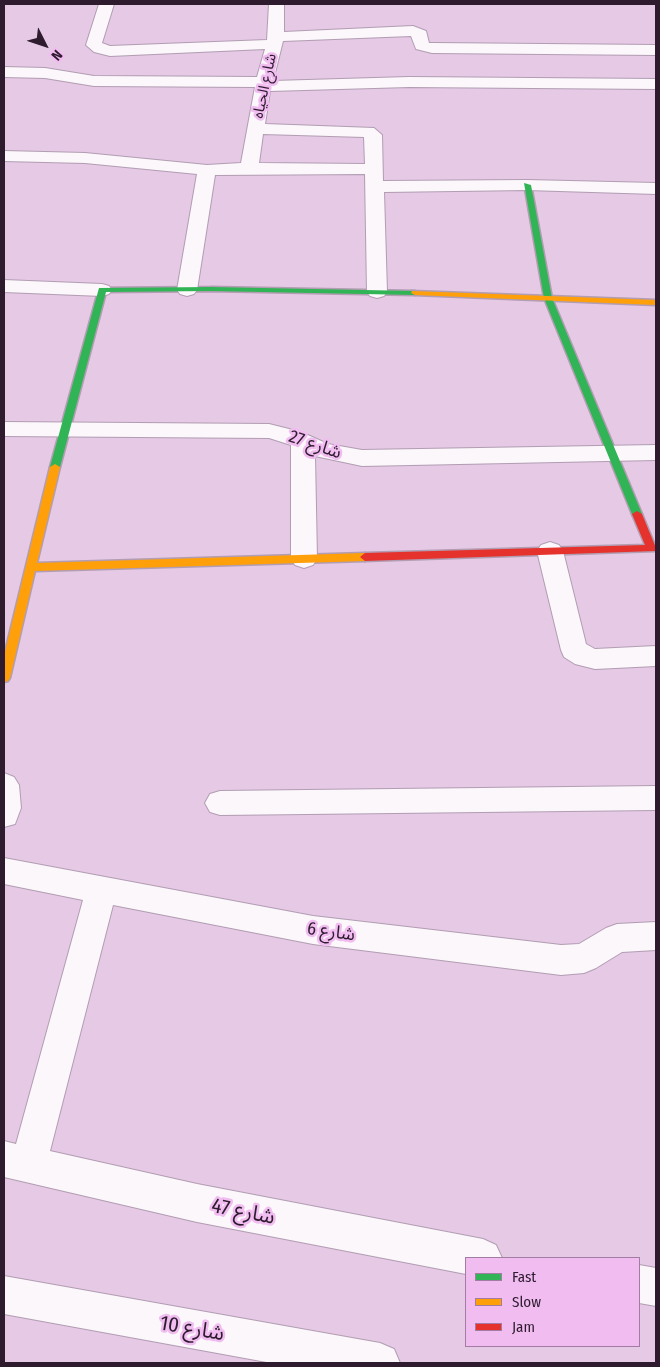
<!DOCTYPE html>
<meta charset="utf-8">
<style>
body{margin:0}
#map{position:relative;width:660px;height:1367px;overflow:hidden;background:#e5c9e5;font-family:"Fira Sans Condensed",sans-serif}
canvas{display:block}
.frame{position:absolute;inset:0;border:5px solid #2e1b2e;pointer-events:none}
.legend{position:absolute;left:465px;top:1257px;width:175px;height:90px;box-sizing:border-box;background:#f1bdf1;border:1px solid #a37ca3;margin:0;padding:6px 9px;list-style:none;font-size:15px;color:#2e1b2e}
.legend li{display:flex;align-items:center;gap:10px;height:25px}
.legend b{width:25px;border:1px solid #a37ca3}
.north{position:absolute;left:20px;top:20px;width:50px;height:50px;-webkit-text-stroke:4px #f1bdf1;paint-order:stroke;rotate:131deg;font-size:14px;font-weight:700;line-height:20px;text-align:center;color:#2e1b2e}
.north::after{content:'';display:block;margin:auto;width:18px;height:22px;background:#2e1b2e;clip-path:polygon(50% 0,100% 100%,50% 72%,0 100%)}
</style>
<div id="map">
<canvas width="660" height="1367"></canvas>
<div class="frame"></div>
<ul class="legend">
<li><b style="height:6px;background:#30b455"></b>Fast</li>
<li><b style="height:6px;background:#ff9f0a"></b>Slow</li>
<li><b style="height:6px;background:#e5322d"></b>Jam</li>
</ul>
<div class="north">N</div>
</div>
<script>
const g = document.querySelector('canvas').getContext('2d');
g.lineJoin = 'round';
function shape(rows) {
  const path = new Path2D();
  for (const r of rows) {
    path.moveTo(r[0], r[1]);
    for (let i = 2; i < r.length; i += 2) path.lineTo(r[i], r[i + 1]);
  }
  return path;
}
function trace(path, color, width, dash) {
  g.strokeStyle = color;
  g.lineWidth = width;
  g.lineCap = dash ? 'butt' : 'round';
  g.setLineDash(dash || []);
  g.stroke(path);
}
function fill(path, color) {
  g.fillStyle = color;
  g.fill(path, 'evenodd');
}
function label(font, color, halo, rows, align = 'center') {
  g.font = font + ' "Fira Sans Condensed","Noto Sans Arabic",sans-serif';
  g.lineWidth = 5;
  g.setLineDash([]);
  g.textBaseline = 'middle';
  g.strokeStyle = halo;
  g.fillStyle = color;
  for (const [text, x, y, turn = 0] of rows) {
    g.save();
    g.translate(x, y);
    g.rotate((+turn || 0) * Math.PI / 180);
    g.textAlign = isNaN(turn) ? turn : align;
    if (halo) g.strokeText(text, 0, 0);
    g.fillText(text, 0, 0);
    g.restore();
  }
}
const street = shape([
 [99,4,114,4,102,43,110,46,267,40,269,4,284,4,284,32,413,26,426,31,429,43,432,43,656,45,656,55,432,53,416,49,411,36,283,41,273,81,409,77,656,79,656,89,409,87,270,91,265,124,374,128,382,135,383,181,527,180,656,183,656,194,527,190,384,192,387,292,384,296,377,298,370,296,367,292,365,174,215,175,197,290,194,294,187,296,180,294,177,290,197,174,85,163,4,161,4,151,85,153,207,165,241,163,255,87,94,86,45,78,4,77,4,67,45,68,94,76,257,77,265,49,110,56,94,52,86,45,99,4],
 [263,134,364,137,365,164,259,163,263,134],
 [4,280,102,284,109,286,112,290,109,294,102,296,4,292,4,280],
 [4,422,269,424,301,432,328,444,362,450,656,445,656,460,362,466,315,456,317,559,313,565,304,568,295,565,291,559,291,445,269,438,4,436,4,422],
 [550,542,559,545,563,551,586,644,595,649,656,646,656,666,595,669,575,664,564,657,561,650,537,551,541,545,550,542],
 [4,773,14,777,19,785,21,808,15,824,4,827,4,773],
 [656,786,656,810,220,815,210,812,205,803,210,794,220,791,656,786],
 [4,858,313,916,561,945,579,944,606,928,617,924,656,922,656,950,622,952,596,968,584,973,561,975,313,944,113,905,50,1151,197,1184,483,1239,496,1245,502,1258,466,1258,466,1274,197,1222,4,1177,4,1141,16,1144,83,900,4,884,4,858],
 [639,1265,656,1268,656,1306,639,1303,639,1265],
 [4,1276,380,1343,394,1349,400,1363,272,1363,4,1314,4,1276]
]);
const fast = shape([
 [524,183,531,185,552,298,642,514,641,516,633,516,632,514,544,298,524,183],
 [211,287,415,291,419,293,415,295,211,291,106,292,60,467,55,470,52,469,50,467,99,288,211,287]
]);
const slow = shape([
 [412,291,656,300,656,305,415,295,411,293,412,291],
 [55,464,60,467,37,563,365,553,370,557,365,561,35,571,10,678,8,681,4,682,4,656,50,467,55,464]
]);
const jam = shape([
 [637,511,642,514,656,548,655,551,365,561,360,557,365,553,645,545,632,514,637,511]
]);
trace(street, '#b29db2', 2);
trace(fast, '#b29db2', 3);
trace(slow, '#b29db2', 3);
trace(jam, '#b29db2', 3);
fill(street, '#fbf7fb');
fill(fast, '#30b455');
fill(slow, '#ff9f0a');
fill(jam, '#e5322d');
label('15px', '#2e1b2e', '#f1bdf1', [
 ["شارع الحياه",265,86,-78]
]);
label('18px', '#2e1b2e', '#f1bdf1', [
 ["شارع 27",315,445,19],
 ["شارع 6",331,932,8]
]);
label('21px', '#2e1b2e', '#f1bdf1', [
 ["شارع 47",243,1212,11],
 ["شارع 10",192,1329,10]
]);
</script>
